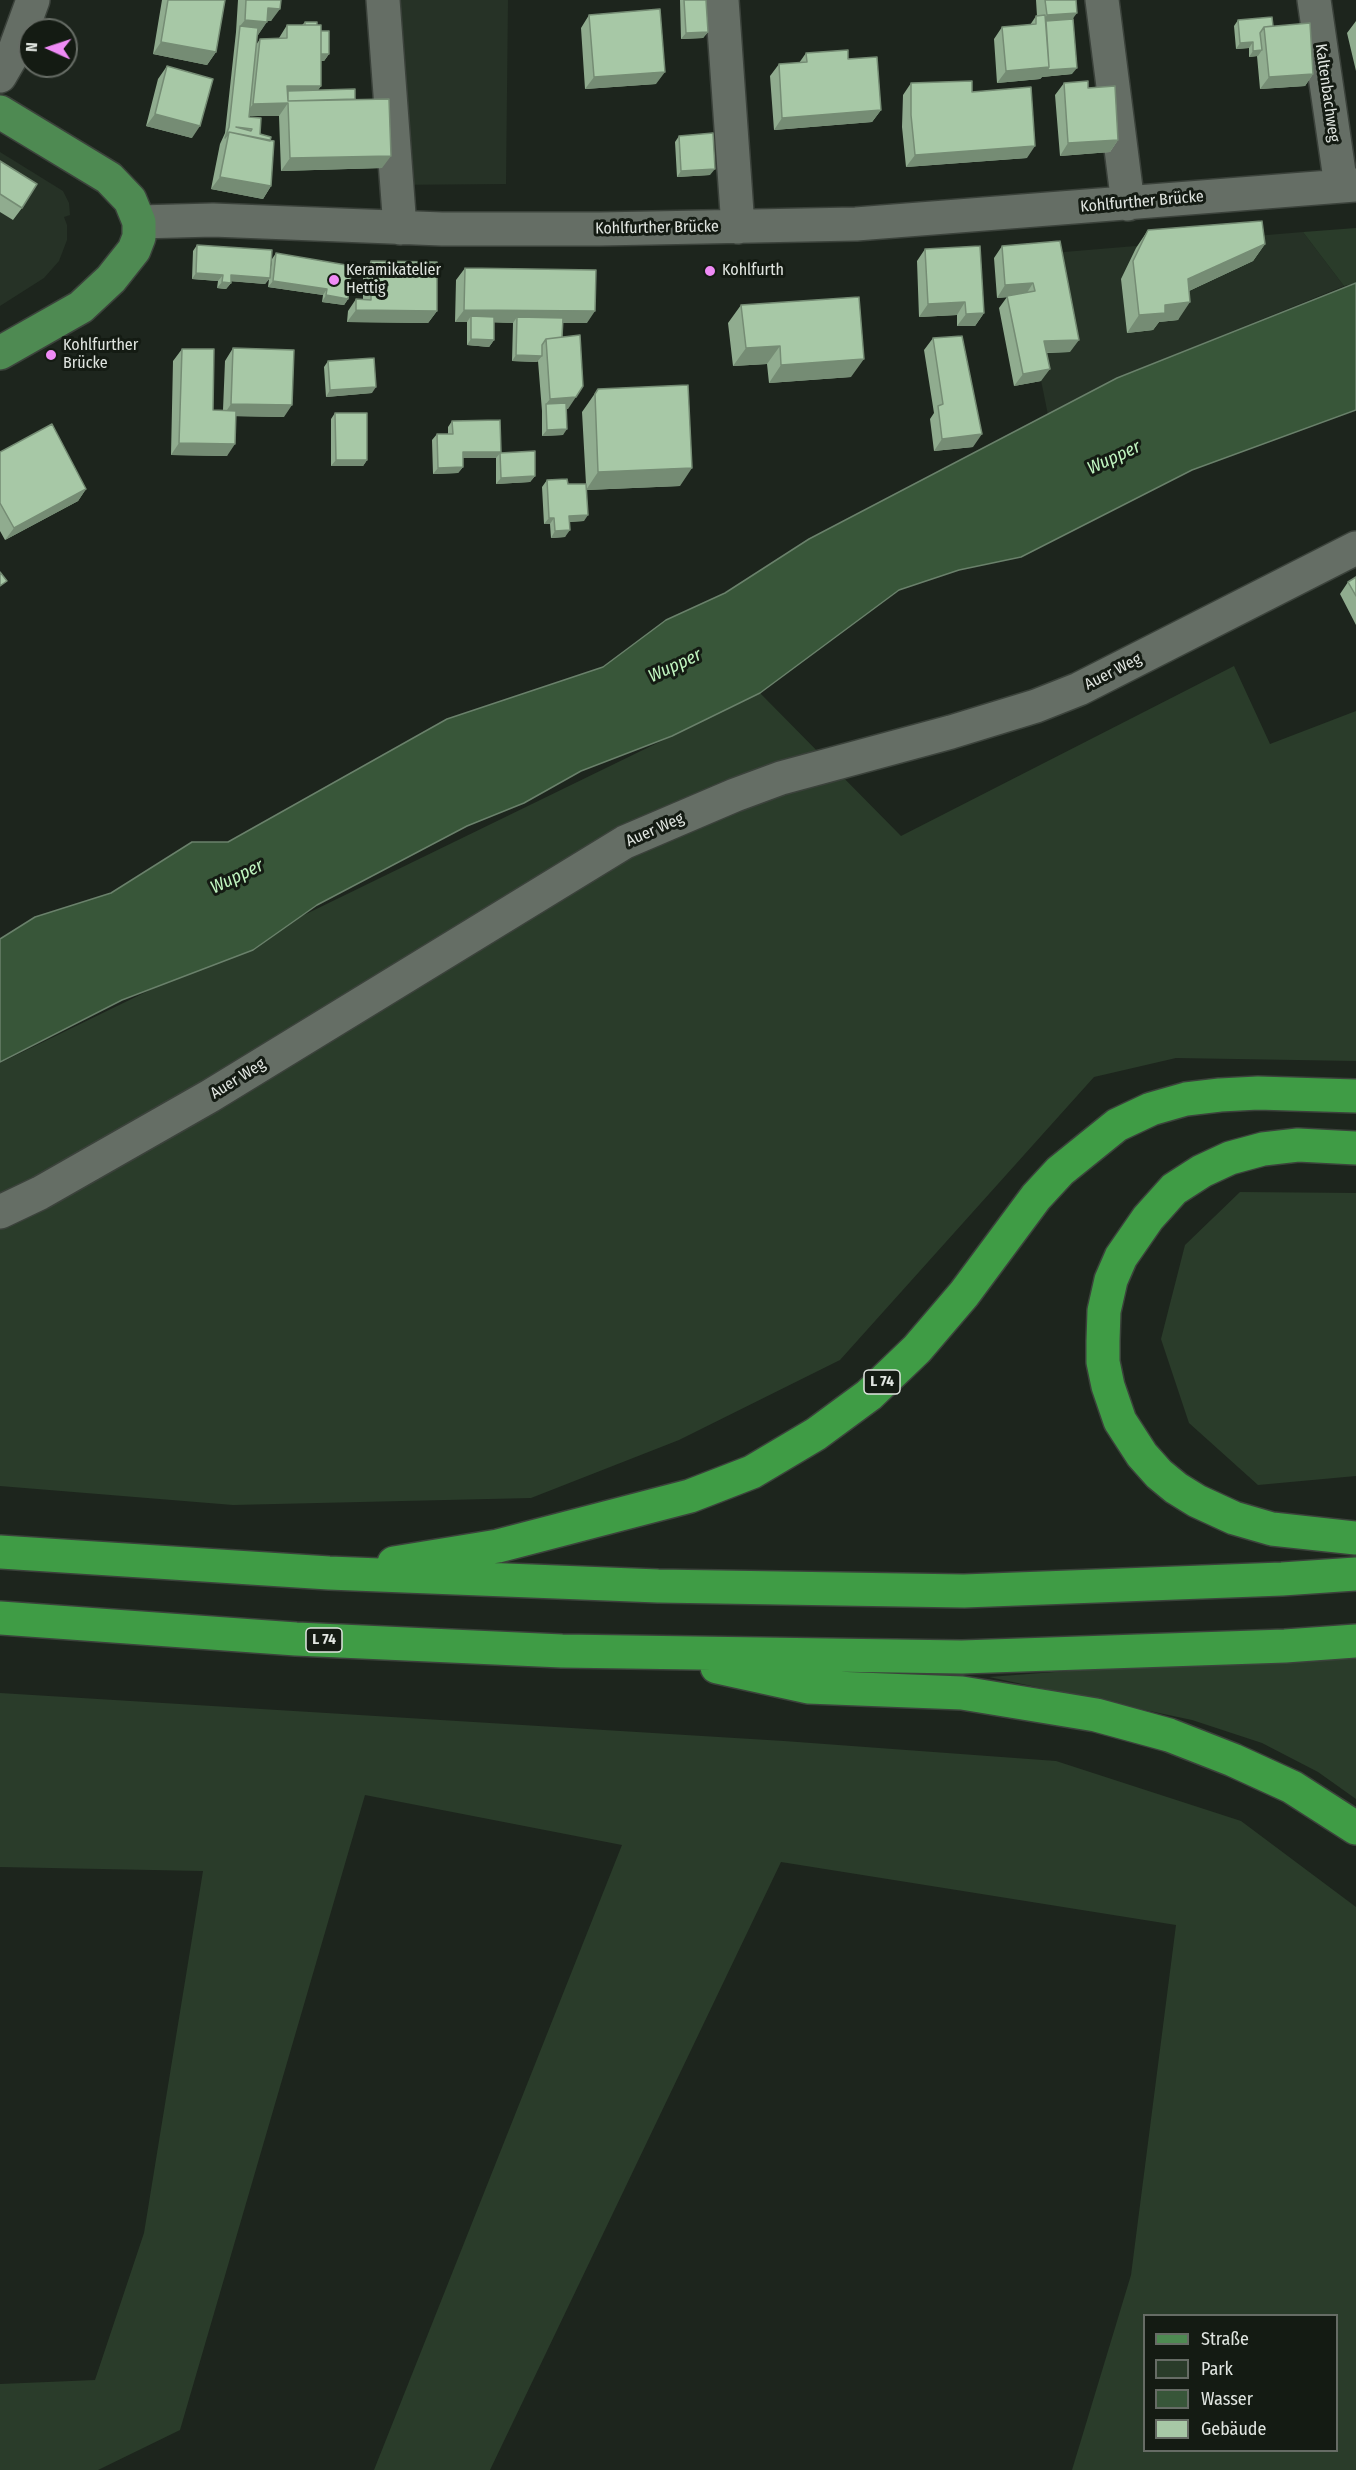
<!DOCTYPE html>
<meta charset="utf-8">
<style>
body{margin:0}
#map{position:relative;width:1356px;height:2470px;overflow:hidden;background:#1d251d;font-family:"Fira Sans Condensed",sans-serif}
canvas{display:block}
.legend{position:absolute;left:1143px;top:2314px;width:195px;height:138px;box-sizing:border-box;background:#141b13;border:2px solid #666c65;margin:0;padding:8px 10px;list-style:none;font-size:18px;color:#e0e5e0}
.legend li{display:flex;align-items:center;gap:12px;height:30px}
.legend b{width:30px;border:2px solid #666c65}
.north{position:absolute;left:18px;top:18px;width:60px;height:60px;box-sizing:border-box;background:#141b13;border:2px solid #666c65;border-radius:50%;rotate:273deg;font-size:16px;font-weight:700;line-height:24px;text-align:center;color:#e0e5e0}
.north::after{content:'';display:block;margin:auto;width:21px;height:27px;background:#ef8bf6;clip-path:polygon(50% 0,100% 100%,50% 72%,0 100%)}
</style>
<div id="map">
<canvas width="1356" height="2470"></canvas>
<ul class="legend">
<li><b style="height:8px;background:#4e8a52"></b>Straße</li>
<li><b style="height:16px;background:#2a3c2a"></b>Park</li>
<li><b style="height:16px;background:#385639"></b>Wasser</li>
<li><b style="height:16px;background:#a7c8a6"></b>Gebäude</li>
</ul>
<div class="north">N</div>
</div>
<script>
const g = document.querySelector('canvas').getContext('2d');
g.lineJoin = 'round';
function fill(path, color) {
  g.fillStyle = color;
  g.fill(path, 'evenodd');
}
function shape(rows) {
  const path = new Path2D();
  for (const r of rows) {
    path.moveTo(r[0], r[1]);
    for (let i = 2; i < r.length; i += 2) path.lineTo(r[i], r[i + 1]);
  }
  return path;
}
function trace(path, color, width, dash) {
  g.strokeStyle = color;
  g.lineWidth = width;
  g.lineCap = dash ? 'butt' : 'round';
  g.setLineDash(dash || []);
  g.stroke(path);
}
function label(font, color, halo, rows, align = 'center') {
  g.font = font + ' "Fira Sans Condensed",sans-serif';
  g.lineWidth = 6;
  g.setLineDash([]);
  g.textBaseline = 'middle';
  g.strokeStyle = halo;
  g.fillStyle = color;
  for (const [text, x, y, turn = 0] of rows) {
    g.save();
    g.translate(x, y);
    g.rotate((+turn || 0) * Math.PI / 180);
    g.textAlign = isNaN(turn) ? turn : align;
    if (halo) g.strokeText(text, 0, 0);
    g.fillText(text, 0, 0);
    g.restore();
  }
}
fill(shape([
 [369,0,508,0,506,184,384,185],
 [0,152,63,191,69,203,70,215,64,217,67,225,67,240,59,261,44,278,0,306],
 [1303,232,1344,286,1117,378,1048,415,1016,256]
]), '#263226');
fill(shape([
 [1356,228,1356,283,1344,286,1303,232],
 [1234,666,1270,744,1356,711,1356,1061,1176,1058,1094,1077,840,1360,679,1440,531,1498,233,1505,0,1486,0,1063,760,693,901,836],
 [1240,1192,1356,1193,1356,1476,1258,1485,1189,1423,1161,1339,1185,1245],
 [1356,1649,1356,1799,1318,1772,1262,1743,1192,1720,989,1677],
 [0,1693,784,1741,1056,1761,1241,1821,1356,1907,1356,2470,1072,2470,1131,2275,1176,1925,781,1862,490,2470,374,2470,622,1845,365,1795,180,2430,98,2470,0,2470,0,2384,95,2380,144,2233,203,1871,0,1867],
 [1144,2316,1336,2316,1336,2450,1144,2450]
]), '#2a3c2a');
const water = shape([
 [1356,283,1356,410,1192,470,1021,557,959,570,899,590,760,693,672,736,581,771,524,803,467,826,317,905,253,950,122,1000,0,1062,0,939,35,917,111,893,192,842,228,842,447,719,603,667,666,620,725,593,809,539,1117,378,1356,283]
]);
fill(water, '#385639');
trace(water, '#6a816b', 1.5);
const minor = shape([
 [383,0,400,228],
 [722,0,738,227],
 [1102,0,1128,204],
 [1314,0,1341,186],
 [0,76,14,52,33,0],
 [139,222,213,220,442,229,600,229,856,224,1356,185],
 [0,1212,40,1193,210,1096,625,842,735,795,781,778,951,732,1036,706,1079,689,1356,548]
]);
const major = shape([
 [0,112,109,178,130,200,139,222,139,237,134,250,111,279,81,307,0,353]
]);
const highway = shape([
 [1356,1148,1298,1145,1263,1149,1230,1158,1202,1171,1174,1189,1148,1218,1121,1257,1111,1280,1104,1311,1103,1341,1103,1362,1108,1386,1120,1421,1142,1455,1159,1474,1176,1488,1197,1501,1234,1518,1272,1529,1356,1538],
 [0,1552,329,1573,658,1586,964,1591,1282,1579,1356,1574],
 [394,1563,498,1546,690,1496,752,1472,816,1434,869,1395,917,1349,964,1294,1036,1197,1060,1171,1117,1125,1151,1109,1186,1099,1220,1095,1258,1093,1356,1096],
 [0,1618,296,1639,562,1651,962,1657,1285,1646,1356,1641],
 [717,1667,808,1687,962,1693,1096,1715,1169,1735,1233,1760,1292,1787,1356,1828]
]);
trace(minor, '#3b423b', 36);
trace(major, '#3b423b', 36);
trace(highway, '#3b423b', 36);
trace(minor, '#656e65', 33);
trace(major, '#4e8a52', 33);
trace(highway, '#3f9c45', 33);
fill(shape([
 [162,0,225,0,216,52,207,65,153,54],
 [238,0,281,0,271,21,267,21,258,35,257,34,256,45,260,39,279,38,287,25,302,25,305,22,317,25,321,31,329,54,324,61,321,61,321,86,318,90,355,99,382,168,281,171,279,116,249,116,260,134,271,186,263,199,211,189,220,144,225,133,236,32],
 [680,0,706,0,708,32,703,38,681,39],
 [1036,0,1076,0,1073,19,1072,74,1042,77,1040,79,997,83,994,39,1002,27,1030,25,1036,16,1037,16],
 [589,15,656,84,585,89,581,28],
 [1238,20,1273,26,1313,74,1305,86,1260,89,1257,56,1249,57,1249,48,1236,49,1234,26],
 [1356,21,1356,71,1347,33],
 [806,53,848,59,881,110,872,122,774,130,770,76,779,64,799,63],
 [167,66,192,138,146,126,158,79],
 [911,83,972,92,1027,158,906,167,902,127,903,95],
 [1064,83,1088,88,1118,140,1110,152,1060,156,1055,95],
 [679,136,710,175,677,177,675,142],
 [0,161,22,208,13,220,0,212],
 [1148,230,1265,244,1253,261,1189,291,1178,320,1159,322,1153,330,1127,333,1121,279,1136,248],
 [1060,241,1070,352,1047,353,1041,381,1014,386,999,308,1007,297,997,298,994,258,1002,246],
 [197,245,270,274,272,259,276,253,348,299,344,305,322,302,323,295,268,287,269,279,265,284,231,281,231,283,226,289,217,288,218,281,192,279,193,251],
 [925,249,984,313,975,326,957,326,957,315,919,317,917,261],
 [371,261,437,311,428,323,347,322,348,311,356,299,363,299,363,273],
 [465,268,587,323,563,323,562,337,568,409,566,409,563,435,542,436,542,411,538,361,537,362,512,361,513,323,494,322,494,340,489,347,467,345,467,322,455,322,456,280],
 [741,305,851,377,769,383,767,364,733,366,728,323],
 [933,338,973,447,934,451,930,419,934,413,924,350],
 [233,348,284,417,236,416,227,456,171,455,173,361,182,349,213,410,223,410,225,361],
 [328,361,372,393,326,397,324,367],
 [598,389,680,486,586,490,584,521,569,522,565,537,551,538,550,524,544,524,542,487,547,480,568,484,586,484,582,412],
 [335,413,367,460,363,466,331,466,331,419],
 [452,421,535,476,530,482,496,484,496,458,463,458,463,467,458,473,433,474,432,440,437,434,448,434,448,427],
 [0,452,86,489,78,501,5,540,0,531],
 [1356,577,1356,625,1340,594,1348,582]
]), '#90ac8f');
fill(shape([
 [268,8,280,9,271,21,260,20],
 [1077,13,1068,25,1041,23,1047,15],
 [245,20,267,22,258,35,240,32,240,26],
 [708,32,703,38,681,39,686,33],
 [161,42,216,52,207,65,153,54],
 [1253,42,1249,48,1236,49,1240,43],
 [1262,50,1258,56,1249,57,1253,51],
 [317,54,329,54,324,61,313,60],
 [1049,67,1077,68,1072,74,1042,77,1040,79,997,83,1006,71],
 [665,72,656,84,585,89,594,77],
 [1313,74,1305,86,1260,89,1269,77],
 [287,86,321,86,312,98,283,98],
 [288,103,279,116,244,116,253,104],
 [881,110,872,122,774,130,782,118],
 [155,114,200,126,192,138,146,126],
 [1118,140,1110,152,1060,156,1068,143],
 [1035,146,1027,158,906,167,915,155],
 [391,156,382,168,281,171,290,158],
 [715,169,710,175,677,177,681,171],
 [220,177,271,186,263,199,211,189],
 [1265,244,1253,261,1176,297,1188,279],
 [196,273,223,275,218,281,192,279],
 [231,275,270,278,265,284,227,281],
 [273,281,327,289,323,295,268,287],
 [222,282,231,283,226,289,217,288],
 [1033,283,1025,296,997,298,1005,285],
 [326,295,348,299,344,305,322,302],
 [965,302,957,315,919,317,928,304],
 [1190,302,1178,320,1159,322,1153,330,1127,333,1139,315,1165,305],
 [356,310,437,311,428,323,347,322],
 [464,310,595,311,587,323,517,323,517,317,513,323,471,322,471,316,467,322,455,322],
 [984,313,975,326,957,326,966,314],
 [471,339,494,340,489,347,467,345],
 [1079,340,1070,352,1036,353,1044,341],
 [780,346,767,364,733,366,746,348],
 [516,355,542,356,537,362,512,361],
 [864,359,851,377,769,383,781,365],
 [1050,369,1041,381,1014,386,1023,374],
 [376,387,372,393,326,397,330,390],
 [576,397,568,409,546,410,546,404,550,399],
 [231,404,292,405,284,417,223,416],
 [567,429,563,435,542,436,547,430],
 [982,434,973,447,934,451,942,439],
 [179,443,235,444,227,456,171,455],
 [463,452,501,452,496,458,459,458],
 [336,460,367,460,363,466,331,466],
 [463,467,458,473,433,474,438,468],
 [692,468,680,486,586,490,598,472],
 [535,476,530,482,496,484,501,478],
 [86,489,78,501,5,540,14,528],
 [588,515,584,521,564,522,569,516],
 [549,518,554,518,550,524,544,524],
 [570,530,565,537,551,538,555,531]
]), '#758c74');
const building = shape([
 [168,0,225,0,216,52,161,42,168,0],
 [246,0,281,0,280,9,268,8,267,22,245,20,246,0],
 [684,0,706,0,708,32,686,33,684,0],
 [1045,0,1076,0,1077,13,1047,15,1045,0],
 [660,9,665,72,594,77,589,15,660,9],
 [1045,15,1049,67,1006,71,1002,27,1036,24,1036,16,1045,15],
 [1272,17,1273,26,1264,27,1260,33,1262,50,1253,51,1253,42,1240,43,1238,20,1272,17],
 [1073,19,1077,68,1047,70,1049,67,1046,21,1073,19],
 [305,22,317,22,317,25,305,25,305,22],
 [1310,23,1313,74,1269,77,1264,27,1310,23],
 [287,25,321,25,321,86,287,86,288,101,389,99,391,156,290,158,288,103,253,104,260,39,287,38,287,25],
 [240,26,258,28,249,117,261,118,260,134,271,137,270,141,229,132,225,138,229,127,240,26],
 [236,127,252,129,251,131,236,127],
 [321,31,329,31,329,54,321,54,321,31],
 [848,50,848,59,877,57,881,110,782,118,779,64,807,62,806,53,848,50],
 [167,66,213,79,200,126,155,114,167,66],
 [972,81,972,92,1031,87,1035,146,915,155,911,115,911,83,972,81],
 [1088,81,1088,88,1115,86,1118,140,1068,143,1064,83,1088,81],
 [355,89,355,99,288,101,288,91,355,89],
 [229,132,274,141,271,186,220,177,229,132],
 [713,133,715,169,681,171,679,136,713,133],
 [0,161,37,184,22,208,0,194,0,161],
 [1262,221,1265,244,1188,279,1190,302,1165,305,1165,313,1139,315,1133,261,1148,230,1262,221],
 [1060,241,1079,340,1044,341,1050,369,1023,374,1007,296,1035,291,1033,283,1005,285,1002,246,1060,241],
 [197,245,272,250,270,278,231,275,231,283,222,282,223,275,196,273,197,245],
 [980,246,984,313,966,314,965,302,928,304,925,249,980,246],
 [276,253,352,266,348,299,326,295,327,289,273,281,276,253],
 [371,261,437,262,437,311,356,310,356,299,371,300,371,261],
 [465,268,596,270,595,311,464,310,465,268],
 [859,297,864,359,781,365,780,346,746,348,741,305,859,297],
 [471,316,494,317,494,340,471,339,471,316],
 [517,317,563,318,562,337,546,339,542,345,542,356,516,355,517,317],
 [580,335,583,386,576,397,550,399,546,339,580,335],
 [962,336,982,434,942,439,938,406,943,404,933,338,962,336],
 [233,348,294,350,292,405,231,404,233,348],
 [182,349,214,349,213,410,236,411,235,444,179,443,182,349],
 [374,358,376,387,330,390,328,361,374,358],
 [688,385,692,468,598,472,595,394,598,389,688,385],
 [566,403,567,429,547,430,546,404,566,403],
 [335,413,367,413,367,460,336,460,335,413],
 [500,420,501,452,463,452,463,467,438,468,437,434,453,434,452,421,500,420],
 [52,424,86,489,14,528,0,503,0,452,52,424],
 [535,451,535,476,501,478,500,453,535,451],
 [567,479,568,484,586,484,588,515,569,516,570,530,555,531,554,518,549,518,547,480,567,479],
 [0,572,7,581,0,586,0,572],
 [1356,577,1356,596,1348,582,1356,577]
]);
fill(building, '#a7c8a6');
trace(building, '#758c74', 1.5);
for (const [x, y, r, color] of [
 [710,271,6,"#ef8bf6"],
 [334,280,6,"#ef8bf6"],
 [51,355,6,"#ef8bf6"]
]) {
  const dot = new Path2D();
  dot.arc(x, y, r, 0, 2 * Math.PI);
  g.fillStyle = color;
  g.fill(dot);
  trace(dot, '#141b13', 2);
}
for (const [x, y, w] of [
 [882,1382,36],
 [324,1640,36]
]) {
  const box = new Path2D();
  box.roundRect(x - w / 2, y - 12, w, 24, 4.5);
  g.fillStyle = '#141b13';
  g.fill(box);
  trace(box, '#e0e5e0', 1.5);
}
label('bold 15px', '#e0e5e0', null, [
 ["L 74",882,1382],
 ["L 74",324,1640]
]);
label('16px', '#e0e5e0', '#141b13', [
 ["Kaltenbachweg",1327,93,82],
 ["Kohlfurther Brücke",1142,202,-5],
 ["Kohlfurther Brücke",657,228,-1],
 ["Auer Weg",1113,672,-27],
 ["Auer Weg",655,830,-24],
 ["Auer Weg",238,1079,-32]
]);
label('16px', '#e0e5e0', '#141b13', [
 ["Keramikatelier",346,271],
 ["Hettig",346,289],
 ["Kohlfurth",722,271],
 ["Kohlfurther",63,346],
 ["Brücke",63,364]
], 'left');
label('italic 18px', '#c0f5c0', '#141b13', [
 ["Wupper",1114,458,-25],
 ["Wupper",675,666,-25],
 ["Wupper",237,877,-26]
]);
</script>
